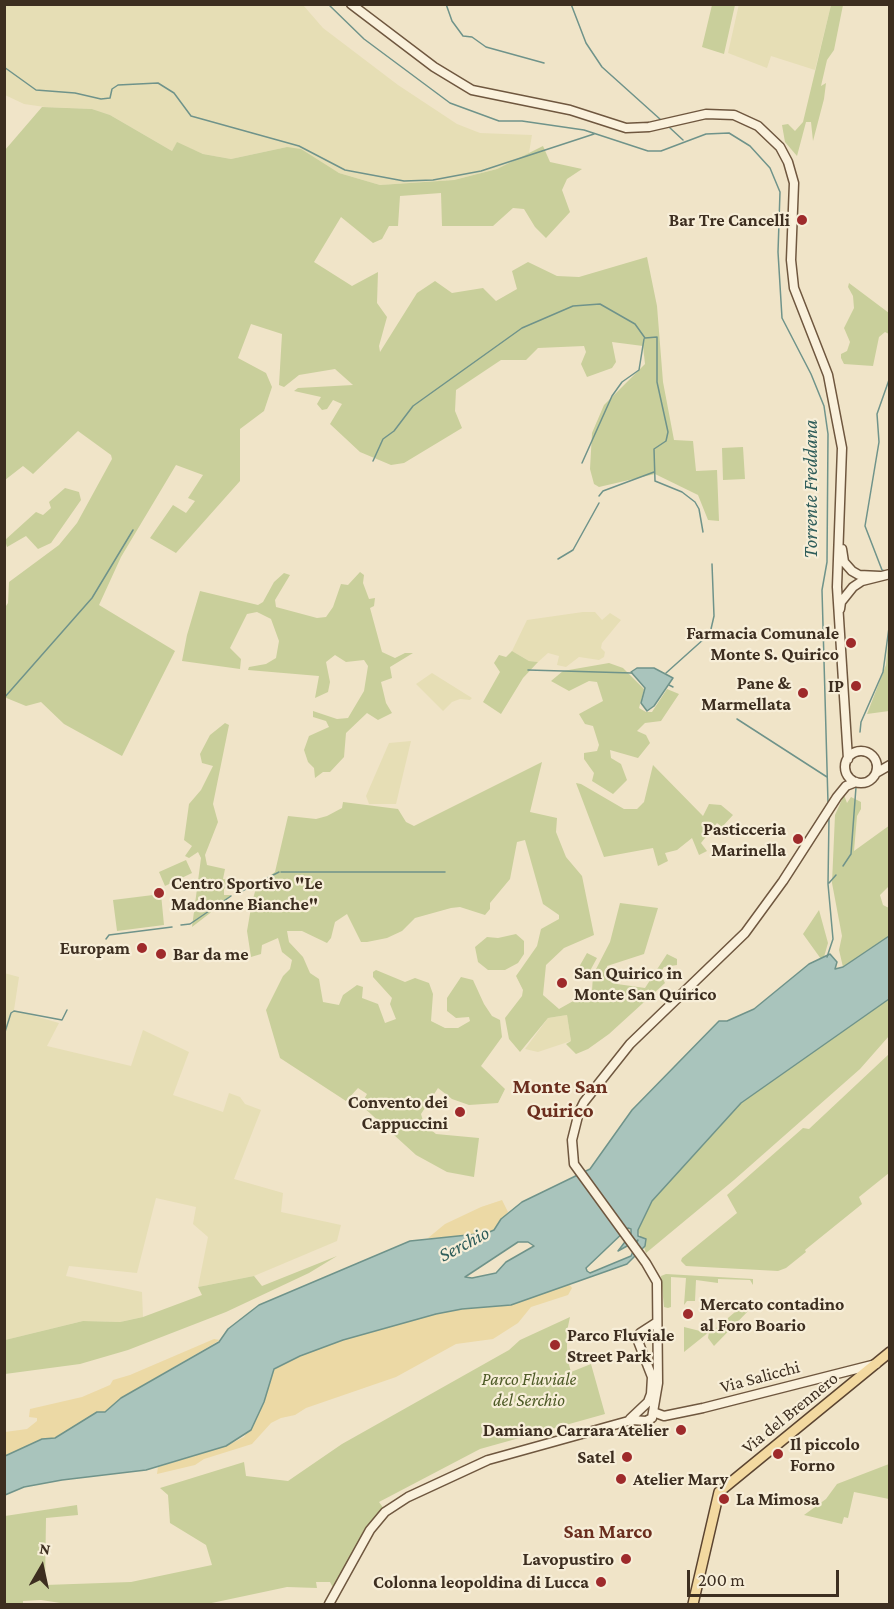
<!DOCTYPE html>
<style>
body{margin:0}
#map{position:relative;width:894px;height:1609px;overflow:hidden;background:#f0e4c8;font-family:"Crimson Pro",serif}
canvas{display:block}
.frame{position:absolute;inset:0;border:6px solid #3d2e20;pointer-events:none}
.north{position:absolute;left:12px;top:1537px;width:60px;height:60px;-webkit-text-stroke:4px #f7eed8;paint-order:stroke;rotate:9deg;font-size:16px;font-weight:700;line-height:24px;text-align:center;color:#3d2e20}
.north::after{content:'';display:block;margin:auto;width:21px;height:27px;background:#3d2e20;clip-path:polygon(50% 0,100% 100%,50% 72%,0 100%)}
.scale{position:absolute;left:687px;top:1570px;width:152px;height:27px;box-sizing:border-box;border:3px solid #3d2e20;border-top:0;padding-left:8px;font-size:18px;line-height:21px;white-space:nowrap;color:#3d2e20;-webkit-text-stroke:4px #f7eed8;paint-order:stroke}
</style>
<div id="map">
<canvas width="894" height="1609"></canvas>
<div class="frame"></div>
<div class="north">N</div>
<div class="scale">200 m</div>
</div>
<script>
const g = document.querySelector('canvas').getContext('2d');
g.lineJoin = 'round';
function fill(path, color) {
  g.fillStyle = color;
  g.fill(path, 'evenodd');
}
function shape(rows) {
  const path = new Path2D();
  for (const r of rows) {
    if (r.length === 3) {
      path.moveTo(r[0] + r[2], r[1]);
      path.arc(r[0], r[1], r[2], 0, 2 * Math.PI);
      continue;
    }
    path.moveTo(r[0], r[1]);
    for (let i = 2; i < r.length; i += 2) path.lineTo(r[i], r[i + 1]);
  }
  return path;
}
function trace(path, color, width, dash) {
  g.strokeStyle = color;
  g.lineWidth = width;
  g.lineCap = dash ? 'butt' : 'round';
  g.setLineDash(dash || []);
  g.stroke(path);
}
function label(font, color, halo, rows, align = 'center') {
  g.font = font + ' "Crimson Pro",serif';
  g.lineWidth = 4.5;
  g.setLineDash([]);
  g.textBaseline = 'middle';
  g.strokeStyle = halo;
  g.fillStyle = color;
  for (const [text, x, y, turn = 0] of rows) {
    g.save();
    g.translate(x, y);
    g.rotate((+turn || 0) * Math.PI / 180);
    g.textAlign = isNaN(turn) ? turn : align;
    if (halo) g.strokeText(text, 0, 0);
    g.fillText(text, 0, 0);
    g.restore();
  }
}
fill(shape([
 [739,4,831,5,815,70,771,56,767,68,728,53],
 [5,5,303,5,323,28,398,85,457,124,480,133,532,135,529,153,497,169,454,180,380,185,339,173,287,147,231,159,203,154,177,143,172,151,110,115,92,109,45,107,24,104,5,95],
 [583,612,595,612,602,620,610,613,621,620,602,643,601,648,605,652,604,657,599,660,579,657,566,667,557,665,559,656,548,653,538,662,529,661,512,651,527,620],
 [432,673,472,698,470,700,460,699,452,702,443,711,416,684],
 [411,741,396,804,369,804,366,796,389,743],
 [4,973,19,977,14,1010,59,1023,47,1046,131,1066,143,1030,189,1052,173,1095,223,1112,229,1093,240,1097,245,1104,261,1110,234,1179,283,1193,281,1212,341,1225,337,1241,254,1276,198,1287,208,1237,193,1224,196,1207,156,1198,137,1273,69,1266,66,1276,142,1292,143,1317,120,1322,83,1321,5,1340],
 [567,1015,571,1041,538,1052,525,1049,548,1018]
]), '#e6deb5');
fill(shape([
 [712,5,735,5,724,54,702,47],
 [831,5,843,5,834,50,827,60,821,86,826,83,824,99,813,141,811,122,806,122,797,156,785,142,782,125,788,124,795,131,803,122],
 [42,107,92,109,110,115,172,151,177,142,203,154,231,159,287,147,301,149,339,173,380,185,454,180,497,169,543,146,550,162,582,169,567,179,562,190,570,212,546,238,535,227,524,209,513,208,493,226,442,226,441,193,400,196,398,226,389,226,382,239,373,243,341,217,314,262,352,286,378,272,377,303,387,317,379,346,380,352,417,293,435,281,452,293,483,288,496,301,517,289,512,271,528,262,557,276,579,277,647,257,657,306,663,382,674,440,693,441,696,471,717,470,719,521,708,520,698,495,655,474,599,487,594,484,590,469,592,433,604,405,645,364,643,346,612,342,616,362,612,368,587,377,581,364,586,352,584,346,538,348,526,360,501,360,456,390,455,411,462,428,404,463,391,465,360,452,330,424,342,404,333,400,327,409,322,410,317,404,321,397,294,391,298,388,353,385,335,369,299,375,284,387,279,385,282,334,251,324,238,358,266,373,272,387,264,411,240,429,240,481,176,553,150,538,173,505,186,513,195,501,188,498,203,475,176,465,121,557,99,605,175,651,122,756,64,724,41,702,26,706,4,697,4,609,8,603,9,582,59,545,77,523,112,459,111,455,78,431,33,474,23,466,5,480,5,150],
 [849,283,889,313,889,334,885,332,879,337,873,366,844,364,841,358,841,354,847,351,850,342,844,328,854,308,853,296,848,287],
 [743,447,745,479,723,480,722,448],
 [65,488,79,492,81,500,51,543,38,549,26,536,7,547,5,540,36,512,43,515,51,508,49,502],
 [360,572,364,575,363,583,369,599,375,598,374,606,370,608,382,652,395,658,405,653,413,653,390,667,392,678,381,682,386,703,392,713,378,720,367,713,346,733,344,757,330,772,323,772,315,778,314,768,308,762,304,750,309,736,329,727,326,721,313,717,313,711,337,719,348,718,364,691,368,666,364,660,346,662,335,655,326,662,330,682,328,692,315,698,319,676,248,670,249,667,266,664,276,658,279,641,271,619,257,612,247,614,230,648,241,659,240,669,182,661,187,635,200,591,258,605,263,602,274,582,284,573,290,575,275,600,276,607,317,618,326,617,333,607,341,584,348,585],
 [889,632,889,711,867,714,886,665],
 [512,651,529,661,538,662,523,678,501,714,483,702,500,672,494,663,499,655,506,657],
 [609,663,623,668,644,689,639,708,646,712,652,712,667,689,679,694,661,721,645,723,637,731,646,735,650,743,638,758,610,750,611,758,621,764,627,780,613,794,592,781,594,773,584,759,584,753,597,751,599,745,593,726,585,724,579,714,603,701,597,682,589,681,569,691,551,681,563,671],
 [225,723,229,725,213,804,218,822,205,855,207,865,225,869,223,879,235,881,224,889,224,895,231,895,227,900,192,927,201,858,198,852,189,858,185,856,192,846,184,840,189,804,201,790,213,766,202,763,200,754,210,735],
 [542,762,530,812,557,818,556,832,566,857,582,876,594,935,564,948,546,965,543,995,559,1009,584,995,586,997,592,991,593,975,610,942,620,903,658,908,644,954,607,966,608,974,617,984,645,988,667,954,677,959,677,965,664,967,660,973,665,983,609,1034,588,1049,576,1054,566,1044,571,1041,567,1015,548,1018,520,1052,509,1039,505,1018,522,996,523,990,516,976,537,946,541,929,559,919,559,915,543,904,525,840,517,842,510,879,490,903,490,909,485,915,460,907,451,908,415,918,402,931,387,938,367,942,361,942,347,914,335,922,331,938,327,943,302,931,287,931,289,942,303,957,310,973,319,979,323,1002,339,1005,343,995,357,985,363,987,362,998,378,1004,385,1023,396,1019,390,1004,392,998,373,977,373,972,376,970,405,982,415,978,429,983,433,994,431,1021,445,1028,458,1028,470,1021,469,1017,456,1018,447,1011,447,998,461,977,473,980,484,1004,492,1016,500,1020,502,1037,481,1066,505,1089,498,1103,469,1105,452,1099,438,1088,421,1114,424,1124,436,1134,479,1138,474,1177,447,1172,416,1155,361,1105,367,1094,358,1088,346,1101,280,1058,266,1010,283,976,290,969,292,960,282,952,278,938,262,945,261,954,251,957,247,931,252,902,257,885,275,872,288,816,316,819,327,816,342,808,343,802,398,809,406,822,414,826],
 [653,765,703,816,709,804,721,805,733,815,722,827,717,823,701,843,707,851,699,855,692,838,677,850,665,853,668,861,658,866,653,848,604,857,576,783,581,784,624,809,637,809,644,802],
 [844,795,847,803,851,797,861,802,861,809,857,816,854,851,890,825,889,886,880,895,883,905,889,908,889,936,843,967,839,950,842,936,832,883,835,815],
 [186,860,192,873,165,886,159,872],
 [161,894,164,925,117,931,113,900],
 [819,910,828,943,824,957,821,959,803,934],
 [516,934,524,941,524,954,518,963,505,970,488,970,478,962,475,947,487,937,498,938],
 [587,953,597,958,585,980,575,974],
 [889,999,889,1036,860,1069,734,1180,646,1253,638,1230,652,1201,741,1103],
 [889,1054,889,1173,859,1197,862,1204,805,1250,806,1252,786,1268,778,1271,686,1266,681,1261,682,1258,737,1213,727,1195,803,1128,809,1129],
 [337,1256,309,1273,226,1312,128,1350,80,1364,5,1374,5,1340,83,1321,120,1322,143,1317,202,1295,198,1287,254,1276,262,1286],
 [666,1274,753,1279,753,1285,750,1280,718,1279,718,1283,696,1280,695,1301,687,1301,684,1305,686,1278,671,1277,671,1307,668,1308,664,1307,661,1276],
 [748,1301,753,1306,714,1346,708,1338,709,1332,684,1352,684,1327,704,1332,715,1329],
 [570,1317,567,1331,567,1358,571,1372,591,1364,605,1414,480,1449,379,1502,384,1509,364,1531,333,1588,330,1582,316,1582,317,1588,287,1587,207,1604,67,1604,41,1600,23,1601,23,1604,5,1604,5,1516,77,1505,78,1515,46,1518,45,1585,131,1582,212,1565,206,1545,170,1523,168,1495,160,1488,244,1462,246,1476,288,1481,342,1444,509,1350,520,1340],
 [889,1464,889,1499,854,1492,848,1518,844,1517,842,1524,804,1515,826,1499,837,1484]
]), '#c9cf9b');
fill(shape([
 [502,1200,508,1212,494,1230,480,1236,428,1238,445,1224,481,1207],
 [569,1284,572,1288,568,1295,531,1307,518,1323,493,1339,456,1344,396,1377,306,1408,295,1415,281,1418,271,1423,252,1444,204,1459,195,1465,157,1474,158,1467,226,1446,244,1437,260,1410,274,1369,300,1356,343,1340,436,1314,462,1309,511,1305],
 [214,1339,220,1340,121,1398,105,1412,97,1412,55,1438,42,1439,5,1456,5,1432,27,1429,37,1421,37,1418,29,1417,30,1409,82,1397,110,1385,113,1380,130,1375]
]), '#ecd9a5');
const water = shape([
 [637,668,654,668,673,678,654,706,647,711,641,703,645,688,631,672,637,668],
 [889,936,889,999,741,1103,652,1201,638,1230,638,1236,646,1239,645,1246,627,1264,511,1305,462,1309,436,1314,343,1340,300,1356,274,1369,264,1402,251,1430,226,1446,146,1470,62,1480,24,1487,5,1495,5,1456,42,1439,55,1438,97,1412,105,1412,121,1398,219,1342,228,1329,259,1305,410,1241,487,1233,494,1230,501,1219,522,1202,590,1169,632,1110,719,1021,727,1021,754,1009,809,964,830,954,837,962,835,969,843,967,889,936],
 [628,1228,631,1229,631,1234,618,1251,638,1240,631,1256,590,1273,587,1271,586,1268,628,1228],
 [518,1242,528,1242,534,1246,506,1262,496,1273,472,1278,465,1277,518,1242]
]);
fill(water, '#a9c4bc');
trace(water, '#6f938a', 1.5);
trace(shape([
 [328,4,364,39,450,103,499,121,522,121,584,130,648,151,661,151,706,134,729,133,750,146,770,168,780,192,778,252,782,318,811,374,824,406,828,434,827,562,822,590,828,803],
 [446,4,452,21,463,36,472,37,486,47,544,63],
 [571,4,586,43,602,67,661,120],
 [4,67,36,90,75,93,101,99,110,98,112,89,118,85,158,83,174,93,191,116,299,146,345,170,404,181,433,180,481,171,594,134],
 [669,127,683,140],
 [645,338,657,337,657,382,668,432,666,441,654,449,655,481,682,492,695,502,699,509,703,532],
 [373,461,383,439,394,431,413,406,522,328,573,306,600,304,635,324,645,338],
 [582,463,612,396,622,382,639,370,644,339],
 [599,496,603,491,654,472],
 [558,559,573,550,599,503],
 [885,571,882,570,865,526,879,442,877,414,890,377],
 [528,670,632,673],
 [666,673,705,638,711,629,714,616,712,564],
 [669,685,673,687],
 [4,698,92,598,133,530],
 [737,719,827,777],
 [860,732,861,722,883,672,890,620],
 [843,866,851,854,856,787],
 [281,872,445,872],
 [829,883,836,875],
 [240,892,279,872],
 [181,925,190,924,231,896],
 [106,939,109,935,172,927],
 [827,957,833,939,828,884,829,817],
 [4,1035,11,1013,14,1011,62,1020,67,1010]
]), '#6f938a', 1.5);
const secondary = shape([
 [351,4,434,67,472,90,570,110,626,128,649,127,706,114,734,115,758,126,780,147,788,162,794,183,791,260,794,288,828,375,842,448,837,587,848,759],
 [842,549,844,562,852,571,859,575,880,576],
 [840,609,841,602,853,587,862,581,890,574],
 [861,767,16],
 [876,773,890,765],
 [653,1412,664,1416,703,1408,876,1364],
 [630,1419,648,1402,651,1394,652,1377,638,1341,640,1333,657,1322],
 [329,1604,370,1530,385,1512,408,1497,488,1460,632,1420,646,1421,652,1418,658,1383,657,1282,646,1263,574,1164,572,1140,579,1112,584,1102,630,1044,745,933,783,881,837,797,846,786,856,782]
]);
const primary = shape([
 [693,1604,719,1492,890,1352]
]);
trace(secondary, '#6f573f', 11);
trace(primary, '#5b4430', 12);
trace(secondary, '#faf1dc', 8);
trace(primary, '#f3d9a0', 9);
for (const [x, y, r, color] of [
 [802,220,6,"#9e2a2b"],
 [851,643,6,"#9e2a2b"],
 [856,686,6,"#9e2a2b"],
 [803,693,6,"#9e2a2b"],
 [798,839,6,"#9e2a2b"],
 [159,893,6,"#9e2a2b"],
 [142,948,6,"#9e2a2b"],
 [161,954,6,"#9e2a2b"],
 [562,983,6,"#9e2a2b"],
 [460,1112,6,"#9e2a2b"],
 [688,1314,6,"#9e2a2b"],
 [555,1345,6,"#9e2a2b"],
 [681,1430,6,"#9e2a2b"],
 [778,1454,6,"#9e2a2b"],
 [627,1457,6,"#9e2a2b"],
 [621,1479,6,"#9e2a2b"],
 [724,1499,6,"#9e2a2b"],
 [626,1559,6,"#9e2a2b"],
 [601,1582,6,"#9e2a2b"]
]) {
  const dot = new Path2D();
  dot.arc(x, y, r, 0, 2 * Math.PI);
  g.fillStyle = color;
  g.fill(dot);
  trace(dot, '#f7eed8', 2);
}
label('bold 18px', '#3d2e20', '#f7eed8', [
 ["Bar Tre Cancelli",790,220],
 ["Farmacia Comunale",839,633],
 ["Monte S. Quirico",839,654],
 ["Pane &",791,683],
 ["Marmellata",791,704],
 ["IP",844,686],
 ["Pasticceria",786,829],
 ["Marinella",786,850],
 ["Centro Sportivo \"Le",171,883,"left"],
 ["Madonne Bianche\"",171,904,"left"],
 ["Europam",130,948],
 ["Bar da me",173,954,"left"],
 ["San Quirico in",574,973,"left"],
 ["Monte San Quirico",574,994,"left"],
 ["Convento dei",448,1102],
 ["Cappuccini",448,1123],
 ["Mercato contadino",700,1304,"left"],
 ["al Foro Boario",700,1325,"left"],
 ["Parco Fluviale",567,1335,"left"],
 ["Street Park",567,1356,"left"],
 ["Damiano Carrara Atelier",669,1430],
 ["Il piccolo",790,1444,"left"],
 ["Forno",790,1465,"left"],
 ["Satel",615,1457],
 ["Atelier Mary",633,1479,"left"],
 ["La Mimosa",736,1499,"left"],
 ["Lavopustiro",614,1559],
 ["Colonna leopoldina di Lucca",589,1582]
], 'right');
label('18px', '#3d2e20', '#f7eed8', [
 ["Via Salicchi",760,1377,-15],
 ["Via del Brennero",790,1413,-39]
]);
label('italic 18px', '#4d5a26', '#f7eed8', [
 ["Parco Fluviale",529,1379],
 ["del Serchio",529,1400]
]);
label('italic 20px', '#2f5d5a', '#f7eed8', [
 ["Torrente Freddana",811,489,-90],
 ["Serchio",464,1244,-28]
]);
label('bold 20px', '#6b2e1e', '#f7eed8', [
 ["San Marco",608,1532]
]);
label('bold 21px', '#6b2e1e', '#f7eed8', [
 ["Monte San",560,1087],
 ["Quirico",560,1111]
]);
</script>
